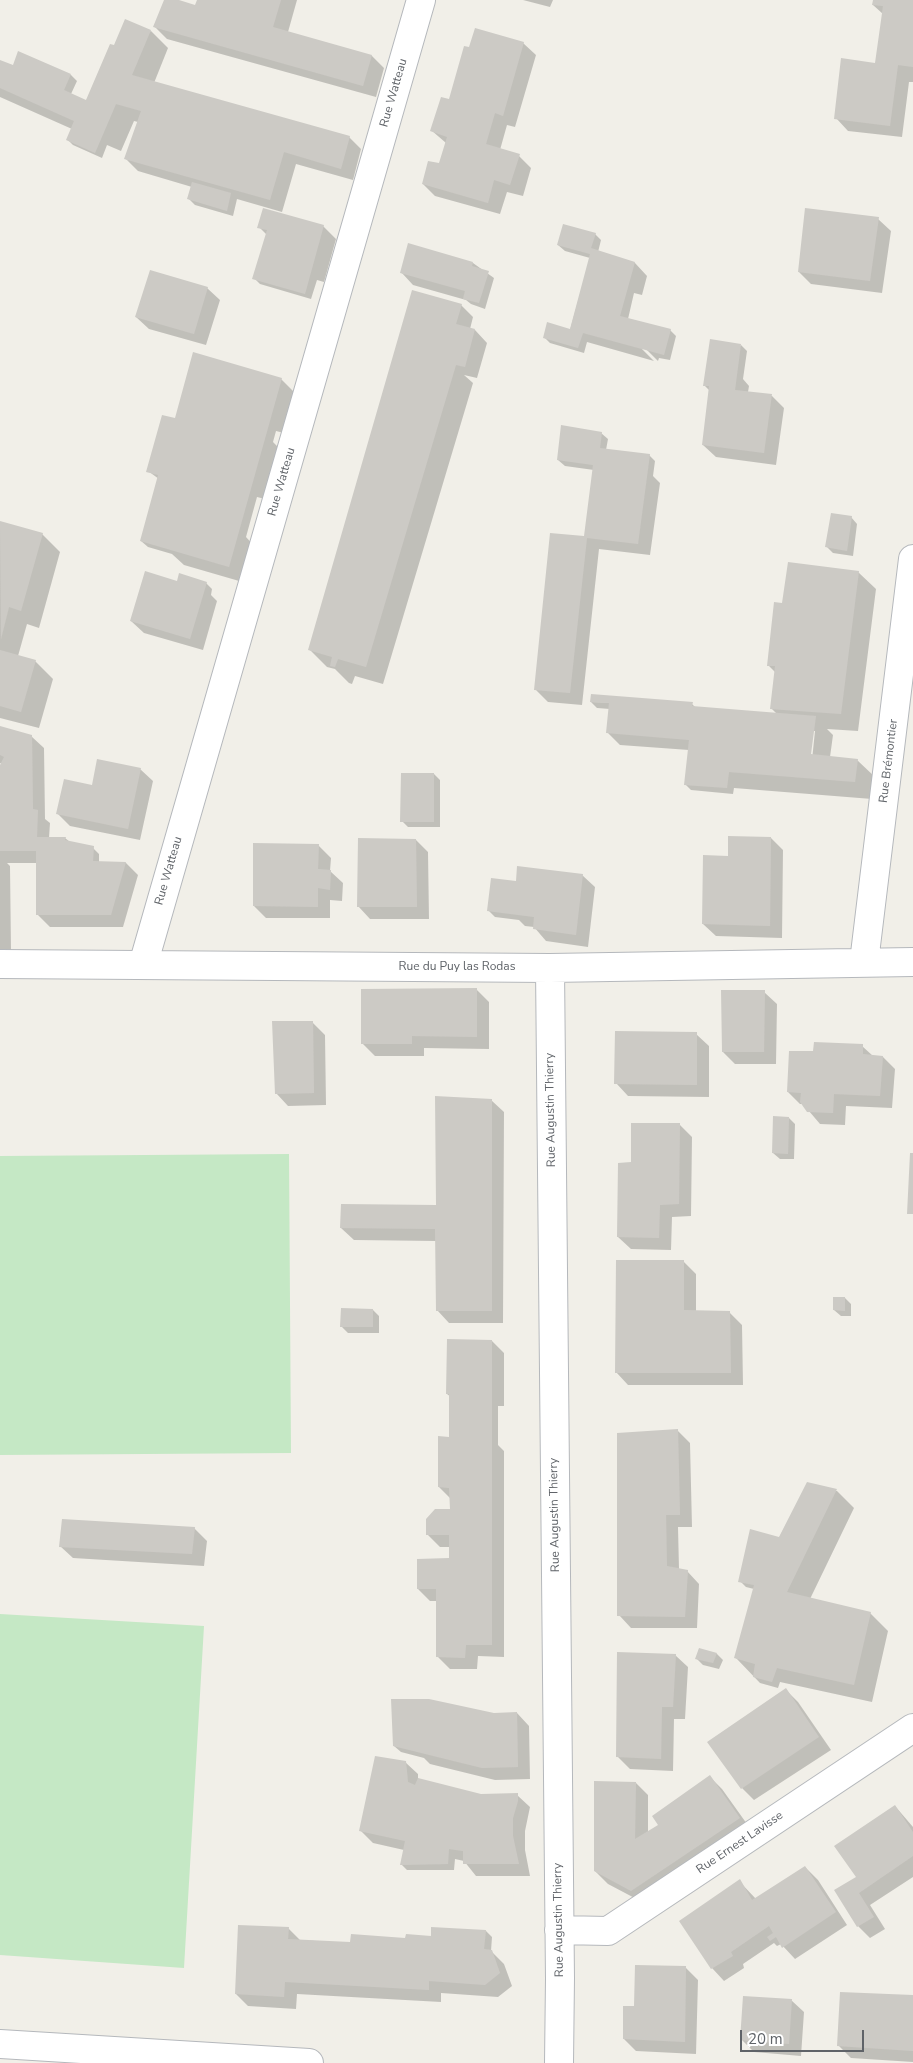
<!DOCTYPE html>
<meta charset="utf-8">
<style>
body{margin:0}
#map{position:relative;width:913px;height:2063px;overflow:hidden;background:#f1efe8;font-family:"Nunito Sans",sans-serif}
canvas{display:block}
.scale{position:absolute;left:740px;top:2030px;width:124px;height:22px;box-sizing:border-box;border:2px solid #5f6368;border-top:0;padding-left:6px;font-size:15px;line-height:18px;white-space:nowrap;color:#5f6368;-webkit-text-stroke:4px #fff;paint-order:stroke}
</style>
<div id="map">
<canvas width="913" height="2063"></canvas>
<div class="scale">20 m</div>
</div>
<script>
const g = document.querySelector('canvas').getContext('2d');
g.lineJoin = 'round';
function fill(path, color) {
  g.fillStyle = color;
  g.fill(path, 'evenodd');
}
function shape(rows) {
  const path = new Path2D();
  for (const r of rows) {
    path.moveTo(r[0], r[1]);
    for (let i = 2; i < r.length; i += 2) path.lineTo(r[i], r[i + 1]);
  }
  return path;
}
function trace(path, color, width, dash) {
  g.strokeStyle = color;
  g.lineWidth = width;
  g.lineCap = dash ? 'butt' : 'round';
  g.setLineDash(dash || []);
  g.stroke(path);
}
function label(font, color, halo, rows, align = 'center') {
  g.font = font + ' "Nunito Sans",sans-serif';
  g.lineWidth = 4;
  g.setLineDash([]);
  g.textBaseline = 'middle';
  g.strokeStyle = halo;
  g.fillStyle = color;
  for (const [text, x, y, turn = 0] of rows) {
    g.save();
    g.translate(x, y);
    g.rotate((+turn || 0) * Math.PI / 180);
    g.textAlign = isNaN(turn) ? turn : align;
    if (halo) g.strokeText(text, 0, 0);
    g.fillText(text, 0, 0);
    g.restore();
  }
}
fill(shape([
 [289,1154,291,1453,0,1455,0,1156],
 [0,1614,204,1626,184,1968,0,1955]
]), '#c5e8c5');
fill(shape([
 [165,0,175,0,196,6,198,0,297,0,288,32,372,56,384,68,376,97,167,39,154,26],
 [523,0,553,0,550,7],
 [874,0,913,0,913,82,909,82,902,137,848,131,836,118,876,64,883,14,873,5],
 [151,31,168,48,154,83,349,137,361,149,353,180,296,164,282,212,237,199,233,216,195,205,189,199,192,187,138,171,126,159,138,122,134,121,121,151,107,145,102,158,73,145,67,139,72,129,0,97,0,61,14,67,71,75,77,81,71,94,86,101,114,46],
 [523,43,536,55,515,127,507,125,500,150,519,156,531,168,523,196,507,192,500,214,435,196,423,184,439,165,446,143,431,130,449,101],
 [878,219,891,231,882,293,811,284,799,272],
 [323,226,336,239,324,282,317,280,311,299,260,284,254,278,267,235,259,227],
 [595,234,601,240,598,252,635,263,647,276,642,295,634,293,628,319,670,330,676,336,670,360,659,358,658,361,646,349,642,349,654,361,587,342,584,353,550,343,544,337,570,330,590,258,565,251,558,245],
 [473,263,494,278,485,309,471,304,466,300,413,285,401,272],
 [207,288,220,300,206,345,149,329,136,317],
 [461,305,473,317,470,329,475,330,487,343,477,378,464,375,473,383,383,684,355,676,352,684,349,683,335,669,327,667,309,649],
 [741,345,747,351,743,379,749,386,748,392,772,396,784,408,776,465,716,457,703,445,710,391,704,385],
 [281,379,299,397,288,434,276,431,273,442,283,452,269,500,257,497,246,537,256,548,246,583,184,565,172,554,148,547,141,541,159,479,148,471,175,420],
 [601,433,608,439,606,450,649,455,655,461,653,476,660,483,650,555,599,549,582,705,548,702,536,690,585,538,594,470,565,466,558,460],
 [851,517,857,524,853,556,833,553,827,547],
 [0,522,42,534,60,552,39,628,27,624,18,656,35,661,53,679,39,728,0,718],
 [858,572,876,589,858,731,827,729,833,735,830,757,857,760,875,777,872,799,734,788,733,794,691,790,685,784,689,750,620,745,608,733,610,709,597,708,591,702,692,704,696,708,777,714,771,708,776,673,768,665,783,605],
 [813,731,815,731,812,760,809,760],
 [178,582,206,583,212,589,211,595,217,601,203,650,144,633,131,621],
 [0,727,31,736,44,748,45,819,50,823,49,838,65,838,70,842,93,848,99,854,99,862,126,863,138,875,123,927,50,927,37,914,37,863,7,863,10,866,11,951,0,951,0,766,3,764,0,763],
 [140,769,153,781,140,840,70,826,58,814,93,786],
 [434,774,440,780,440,827,408,827,402,821],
 [771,838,783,850,782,938,716,936,703,924,729,857],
 [416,840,428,852,429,919,370,919,358,906],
 [318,845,331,858,330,871,343,883,342,901,330,900,330,918,266,918,254,906],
 [582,875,595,887,588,947,546,941,534,927,525,926,519,920,495,917,489,911,517,882],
 [476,989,489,1002,489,1049,424,1048,424,1056,375,1056,362,1043],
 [764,992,777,1004,776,1064,735,1064,723,1052],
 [312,1022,325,1035,326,1105,288,1106,276,1093],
 [696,1034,709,1046,709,1097,628,1096,616,1083],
 [862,1046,873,1056,883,1057,895,1069,892,1108,846,1106,845,1125,820,1124,803,1104,800,1104,788,1092,815,1052],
 [491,1100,504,1112,503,1323,449,1323,437,1310,436,1241,354,1240,341,1228,437,1207],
 [789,1118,795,1124,794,1159,780,1159,773,1153],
 [680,1125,692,1137,691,1216,672,1217,671,1250,631,1249,618,1237,632,1164],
 [683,1261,696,1274,696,1312,729,1312,742,1325,743,1385,628,1385,616,1372],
 [845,1298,851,1304,851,1316,841,1316,834,1310],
 [373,1310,379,1316,379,1333,348,1333,342,1327],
 [492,1341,504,1353,504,1406,498,1406,498,1445,504,1451,504,1657,478,1656,477,1669,450,1669,438,1657,437,1601,430,1601,418,1589,450,1559,450,1547,440,1547,427,1534,451,1511,450,1498,439,1487,450,1438,451,1397,447,1394],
 [677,1430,690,1443,692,1527,678,1527,679,1569,687,1571,699,1584,697,1628,631,1628,619,1615],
 [807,1484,837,1491,854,1508,810,1599,870,1613,888,1631,872,1702,780,1682,778,1688,760,1683,736,1658,754,1589,746,1587,740,1581,779,1538],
 [194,1528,207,1541,204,1566,73,1558,60,1546],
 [699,1649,717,1654,723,1660,719,1669,703,1665,697,1659],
 [675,1655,688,1667,685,1719,674,1719,673,1771,630,1769,618,1757],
 [786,1690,798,1702,831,1750,754,1800,742,1788],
 [517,1713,529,1726,530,1779,495,1780,430,1764,424,1758,401,1752,394,1746,494,1714],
 [405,1762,418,1774,418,1779,481,1795,517,1795,530,1807,525,1831,525,1850,530,1876,476,1876,464,1861,455,1859,454,1870,407,1870,401,1864,404,1850,373,1843,361,1831],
 [710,1777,722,1789,752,1831,644,1903,608,1884,595,1871,636,1783,648,1795,648,1833,660,1825],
 [895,1806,913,1827,913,1877,870,1905,885,1929,870,1938,858,1926,857,1877],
 [805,1867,818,1880,847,1925,795,1959,781,1944,777,1946,774,1943,743,1964,744,1968,724,1981,712,1968,739,1881,756,1899],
 [288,1928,300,1940,351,1943,486,1931,492,1937,491,1951,504,1964,512,1986,498,1997,441,1993,441,2002,297,1994,296,2009,248,2006,236,1994],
 [686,1968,698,1980,696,2054,636,2051,624,2039,635,2007],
 [913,1996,913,2062,851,2058,838,2045],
 [791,2000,804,2012,801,2056,754,2052,742,2040]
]), '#0003');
fill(shape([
 [164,0,179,0,195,5,197,0,281,0,273,27,372,55,363,86,153,27],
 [873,0,913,0,913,67,898,65,890,126,834,119,841,58,875,63,883,6,872,5],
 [125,19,151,30,132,75,350,136,341,169,284,152,270,200,124,159,141,111,116,104,95,153,66,140,74,121,0,88,0,60,13,65,18,51,71,74,64,90,86,100,110,44,114,45],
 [475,28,524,42,503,116,495,113,486,144,520,154,510,185,494,180,488,203,422,184,428,161,439,163,447,137,430,131,441,97,449,99,464,46,469,47],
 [192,182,231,193,227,211,187,199],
 [263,208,324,225,305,294,252,279,267,230,257,228],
 [805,208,879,217,870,281,798,272],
 [563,224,596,233,591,248,635,262,620,316,671,329,664,355,583,333,578,348,543,338,547,322,570,329,590,254,557,245],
 [408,243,473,262,472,266,489,271,479,303,463,299,465,291,400,273],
 [150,270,208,287,194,334,135,317],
 [412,290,462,304,456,324,475,329,465,367,456,365,366,667,338,659,335,667,330,666,332,657,308,650],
 [710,339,741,344,735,390,772,394,764,453,702,445,709,386,703,386],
 [193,352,282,378,229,567,140,541,158,475,146,472,162,415,175,418],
 [561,425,602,432,600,448,650,454,638,544,587,538,570,693,534,690,550,533,584,536,593,465,557,460],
 [831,513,852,516,847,551,825,547],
 [0,521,43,533,21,611,9,607,1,639],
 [788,562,859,571,841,714,770,709,775,666,767,666,774,602,782,603],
 [145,571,177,581,179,573,207,582,190,639,130,621],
 [0,650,36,660,21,712,0,706],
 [591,694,693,702,692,706,816,716,811,754,858,759,855,782,729,772,727,788,684,785,689,740,606,733,609,703,590,702],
 [0,726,32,735,33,809,38,810,37,837,66,837,65,840,94,846,93,861,126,862,111,915,36,915,36,851,0,851,0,765,4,757,0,755],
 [97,759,141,768,128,829,56,814,64,779,92,785],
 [401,773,434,773,434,822,400,822],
 [728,836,771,837,770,926,702,924,703,855,728,856],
 [358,838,416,839,417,907,357,907],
 [253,843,319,844,318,869,331,870,330,890,318,888,318,907,253,906],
 [517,866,583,874,576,935,533,929,534,917,487,911,491,878,516,881],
 [477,988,477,1037,412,1036,412,1044,361,1044,361,989],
 [721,990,765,990,764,1052,722,1052],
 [272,1021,313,1021,314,1093,275,1094],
 [615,1031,697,1032,697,1085,614,1084],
 [814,1042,863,1044,863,1054,883,1056,880,1096,834,1094,833,1113,807,1112,800,1102,801,1093,787,1092,789,1051,813,1051],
 [435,1096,492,1099,492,1311,436,1311,435,1229,340,1228,341,1204,436,1205],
 [773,1116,789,1117,788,1154,772,1153],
 [631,1123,680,1123,679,1204,660,1205,659,1238,617,1237,618,1163,631,1162],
 [910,1153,913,1153,913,1214,907,1214],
 [616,1260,684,1260,684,1310,730,1311,731,1373,615,1373],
 [833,1297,845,1297,845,1311,833,1310],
 [341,1308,373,1309,373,1327,340,1327],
 [447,1339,492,1340,492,1645,466,1645,465,1658,436,1657,436,1589,417,1589,417,1559,449,1558,449,1535,426,1535,426,1519,435,1509,450,1509,449,1488,438,1487,438,1436,449,1437,449,1394,446,1394],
 [678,1429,680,1515,666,1515,667,1566,688,1570,685,1617,617,1616,617,1433],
 [807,1482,837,1489,787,1592,871,1612,854,1685,777,1668,772,1682,753,1677,755,1664,734,1658,754,1585,738,1582,750,1529,779,1537],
 [62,1519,195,1527,192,1554,59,1547],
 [699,1648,717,1653,713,1663,695,1659],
 [617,1652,676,1654,673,1707,662,1707,661,1759,616,1757],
 [786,1688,819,1737,741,1789,707,1742],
 [391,1699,429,1699,494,1713,517,1712,518,1767,482,1768,393,1746],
 [375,1756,406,1761,408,1782,415,1785,418,1778,481,1794,518,1793,518,1801,513,1818,513,1836,519,1864,463,1864,463,1851,449,1849,448,1864,400,1865,405,1841,359,1831],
 [710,1775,740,1818,631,1891,594,1871,594,1781,636,1782,635,1839,658,1825,652,1816],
 [895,1805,913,1832,913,1856,859,1893,874,1917,857,1927,834,1890,856,1877,834,1846],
 [805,1866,836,1912,782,1948,776,1937,770,1941,767,1937,773,1933,769,1926,731,1952,733,1956,711,1969,679,1921,740,1879,752,1900],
 [238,1925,289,1927,288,1939,350,1942,351,1934,405,1938,406,1934,431,1936,431,1927,486,1930,484,1949,492,1950,500,1973,485,1985,429,1981,429,1990,285,1982,284,1997,235,1994],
 [635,1965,686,1966,685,2042,623,2039,623,2006,634,2006],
 [840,1992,913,1995,913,2051,837,2046],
 [743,1996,792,1999,789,2044,740,2040]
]), '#cccac5');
const minor = shape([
 [864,962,913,559],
 [0,964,550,968,913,962],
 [143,965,421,0],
 [550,968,560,1978,559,2063],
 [559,1930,608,1931,913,1728],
 [0,2044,309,2063]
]);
trace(minor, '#b5b8bc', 30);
trace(minor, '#fff', 28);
label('12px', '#5f6368', '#fff', [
 ["Rue Watteau",394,93,-74],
 ["Rue Watteau",282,482,-74],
 ["Rue Brémontier",889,761,-83],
 ["Rue Watteau",169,871,-74],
 ["Rue du Puy las Rodas",457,967],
 ["Rue Augustin Thierry",551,1110,-91],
 ["Rue Augustin Thierry",555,1515,-91],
 ["Rue Ernest Lavisse",740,1843,-34],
 ["Rue Augustin Thierry",559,1920,-91]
]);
</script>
